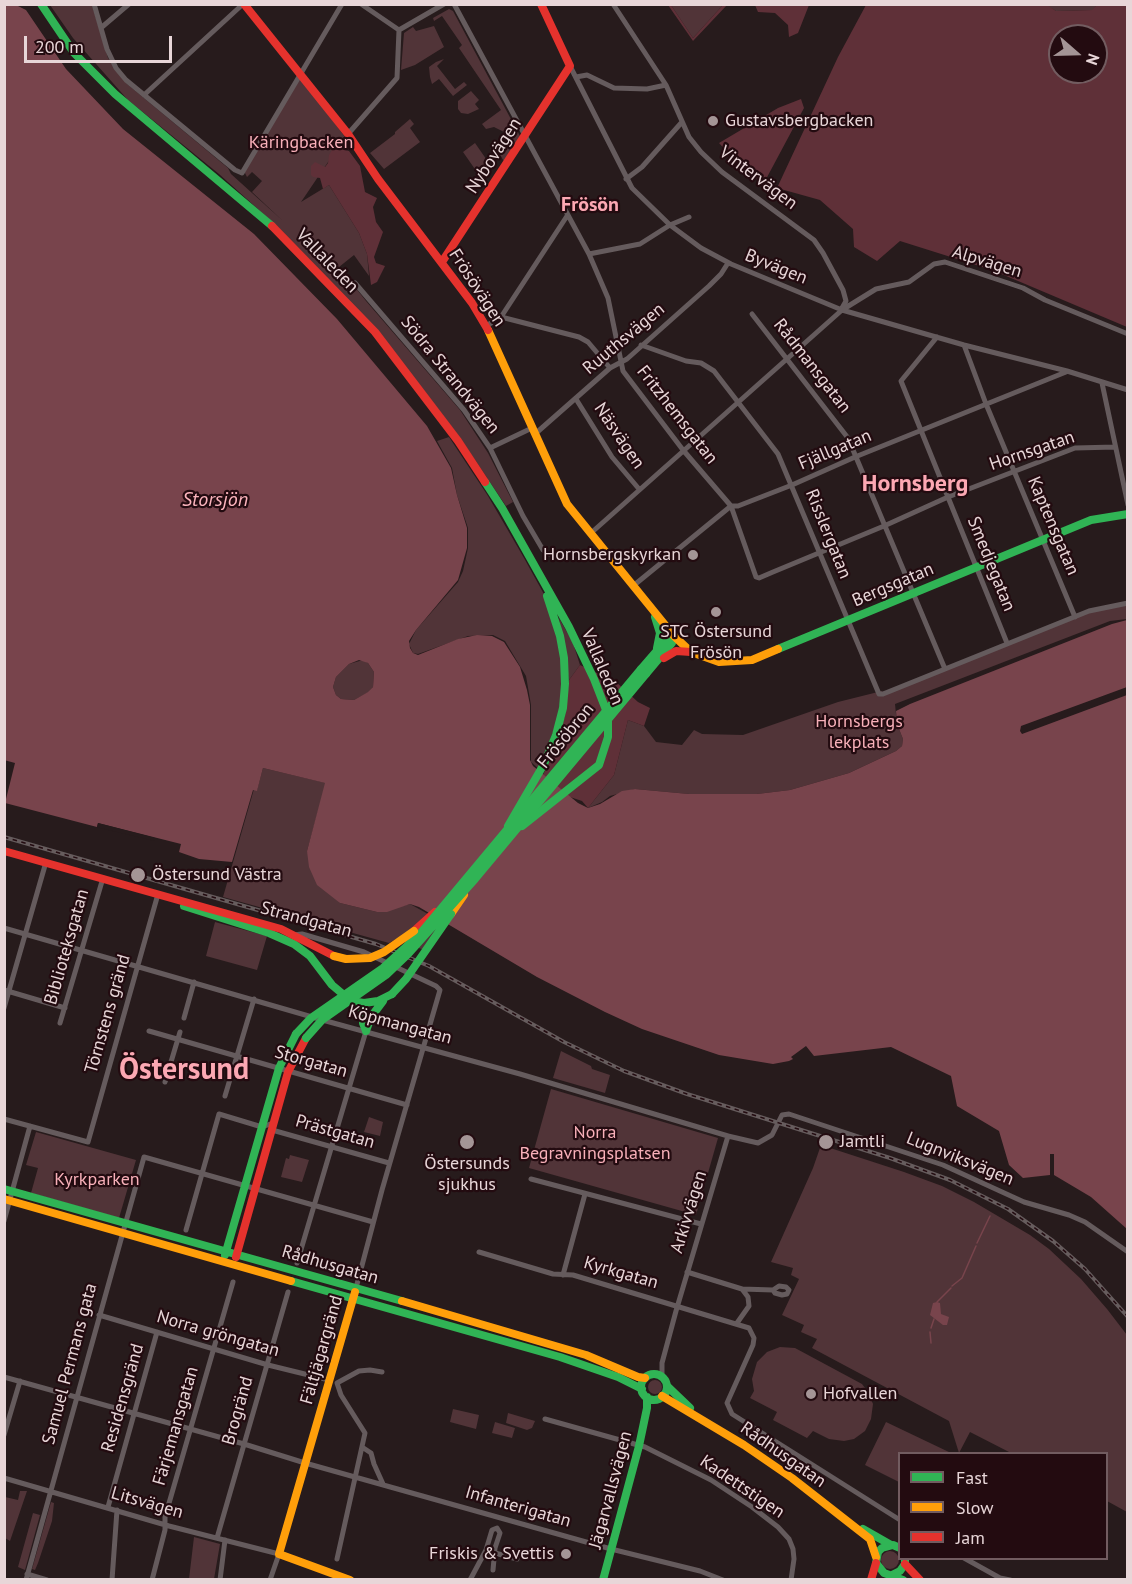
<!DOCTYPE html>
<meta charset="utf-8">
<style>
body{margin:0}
#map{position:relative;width:1132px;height:1584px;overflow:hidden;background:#271b1c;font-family:"PT Sans",sans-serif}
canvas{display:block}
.frame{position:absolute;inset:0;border:6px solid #e8d6d8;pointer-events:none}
.legend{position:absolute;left:898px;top:1452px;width:210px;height:108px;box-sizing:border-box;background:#230b10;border:2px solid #725c60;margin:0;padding:8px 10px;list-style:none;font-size:18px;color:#e8d6d8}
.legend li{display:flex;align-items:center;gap:12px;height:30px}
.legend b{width:30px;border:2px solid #725c60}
.north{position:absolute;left:1048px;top:24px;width:60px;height:60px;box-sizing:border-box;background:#230b10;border:2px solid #725c60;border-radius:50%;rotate:110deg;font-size:16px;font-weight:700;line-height:24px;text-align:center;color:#e8d6d8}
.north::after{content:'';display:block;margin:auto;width:21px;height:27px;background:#a49596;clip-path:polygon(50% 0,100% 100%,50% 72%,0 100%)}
.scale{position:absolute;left:24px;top:36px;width:148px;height:27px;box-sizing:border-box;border:3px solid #e8d6d8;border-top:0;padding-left:8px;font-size:18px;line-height:21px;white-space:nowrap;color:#e8d6d8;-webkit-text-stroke:4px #230b10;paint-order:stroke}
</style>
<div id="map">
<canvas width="1132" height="1584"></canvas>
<div class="frame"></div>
<ul class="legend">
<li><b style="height:8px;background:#30b455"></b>Fast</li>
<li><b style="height:8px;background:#ff9f0a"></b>Slow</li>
<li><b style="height:8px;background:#e5322d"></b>Jam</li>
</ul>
<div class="north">N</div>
<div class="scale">200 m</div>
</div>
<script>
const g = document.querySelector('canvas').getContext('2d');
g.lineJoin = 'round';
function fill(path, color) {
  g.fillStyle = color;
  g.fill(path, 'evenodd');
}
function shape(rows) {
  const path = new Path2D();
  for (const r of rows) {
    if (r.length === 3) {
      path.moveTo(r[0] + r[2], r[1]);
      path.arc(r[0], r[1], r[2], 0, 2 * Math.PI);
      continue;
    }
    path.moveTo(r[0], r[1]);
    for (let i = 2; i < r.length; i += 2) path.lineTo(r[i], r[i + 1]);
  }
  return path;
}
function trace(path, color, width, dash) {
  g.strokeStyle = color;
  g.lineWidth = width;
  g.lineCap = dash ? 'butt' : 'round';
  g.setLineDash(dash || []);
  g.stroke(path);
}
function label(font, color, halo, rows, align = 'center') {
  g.font = font + ' "PT Sans",sans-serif';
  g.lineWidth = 4.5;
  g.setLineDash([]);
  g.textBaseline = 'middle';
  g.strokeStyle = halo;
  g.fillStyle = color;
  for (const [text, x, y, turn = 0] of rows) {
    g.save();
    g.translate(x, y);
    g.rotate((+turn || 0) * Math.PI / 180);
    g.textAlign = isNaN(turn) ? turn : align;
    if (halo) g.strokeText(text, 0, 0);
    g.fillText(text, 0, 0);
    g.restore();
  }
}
fill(shape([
 [50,5,92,5,108,58,127,84,228,168,231,174,283,221,252,192,262,181,252,172,247,177,244,171,300,77,345,137,301,202,329,185,359,233,367,254,369,276,354,255,339,267,366,301,460,410,488,453,513,502,506,506,461,439,379,332,278,227,219,174,128,100,73,38],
 [671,5,723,5,693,38],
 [1046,5,1097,5,1093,10,1056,11],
 [449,9,453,11,520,136,504,161,498,153,502,155,508,146,509,141,506,133,494,127,486,129,482,124,501,110,459,48,462,45,442,16,434,21,433,18],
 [434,26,444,47,415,65,401,70,404,33,413,27,416,31],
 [444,59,437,66,455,89,464,82,467,85,453,96,439,79,432,84,430,77,429,67,436,62],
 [471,91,479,100,475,104,479,109,468,114,461,113,458,109,458,101],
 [410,119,414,124,410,128,420,142,384,169,370,153,395,134,395,132],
 [475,143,491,166,479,175,463,152],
 [449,437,488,496,524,558,545,596,556,631,562,660,561,700,556,724,539,769,531,762,531,705,526,676,505,641,493,635,468,636,418,654,413,653,409,644,416,630,458,582,463,571,468,548,468,528,457,495,452,468,437,441],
 [1127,604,1127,619,1110,621,895,704,897,724,903,739,902,746,896,751,849,773,790,790,757,794,689,794,635,789,610,796,602,802,588,808,614,775,628,720,644,726,656,742,682,745,694,730,702,734,743,735,838,702,882,691,883,694,1089,611],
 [559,618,573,643,580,665,569,680],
 [363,660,368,663,374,672,373,687,369,692,354,700,341,699,336,695,333,687,336,677,349,664],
 [263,768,326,783,307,851,340,903,377,912,410,904,428,914,440,926,424,950,396,939,389,943,223,897,254,789,257,790],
 [215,922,267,936,257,970,206,956],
 [561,1051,591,1066,592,1069,610,1075,605,1093,553,1078],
 [551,1089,718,1138,696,1215,529,1168],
 [369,1117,383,1122,380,1136,364,1132],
 [36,1132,136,1160,119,1218,31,1193,38,1168,26,1165],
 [821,1145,904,1172,942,1186,974,1202,1030,1235,1049,1249,1081,1279,1107,1309,1127,1335,1127,1512,1107,1501,1106,1454,1011,1453,970,1432,959,1453,949,1421,812,1348,817,1339,801,1332,804,1325,782,1315,799,1279,791,1275,793,1268,771,1262,813,1168],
 [290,1155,309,1160,302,1182,281,1177,286,1158,289,1159],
 [780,1347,795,1348,862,1384,868,1392,873,1404,871,1419,865,1431,854,1439,844,1441,829,1439,813,1431,807,1438,773,1420,777,1412,750,1398,754,1391,752,1379,757,1362,767,1352],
 [655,1387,7],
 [453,1409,479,1415,476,1429,450,1422],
 [508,1413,535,1421,532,1428,527,1430,506,1423],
 [495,1422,515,1428,512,1438,492,1433],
 [886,1422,951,1453,900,1454,899,1482,865,1465],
 [20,1491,27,1491,10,1541,5,1538,5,1497,18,1500],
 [51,1502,54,1503,52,1521,38,1563,35,1570,32,1569],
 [33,1513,40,1515,25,1570,18,1567],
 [194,1537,220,1544,214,1579,189,1579],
 [890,1560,9]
]), '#513438');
fill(shape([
 [1046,4,1056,11,1092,10,1097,5,1127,5,1127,327,992,270,900,241,877,261,854,247,853,229,820,200,777,188,838,57,866,5],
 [1060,36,1096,36,1096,72,1060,72],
 [668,5,671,5,693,38,723,5,727,5,693,41],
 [755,5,809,5,798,33,789,37,788,25,775,13,758,12],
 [801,99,804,108,765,181,749,176,719,143,778,108],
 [338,148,349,151,360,166,365,192,377,198,373,207,376,222,383,232,374,257,376,263,385,266,377,282,371,285,367,254,359,233,329,185,323,189,320,178,313,177,311,175,311,166,315,162,325,167,328,163,329,155,332,150],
 [580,665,616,682,638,702,650,708,644,726,628,720,614,775,588,808,582,801,558,793,536,788,547,767,565,716,569,680]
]), '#5f3038');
fill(shape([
 [4,5,16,5,26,10,66,69,123,129,254,234,337,319,427,426,451,468,457,495,467,528,467,548,458,580,416,630,409,641,410,648,413,653,418,655,458,639,477,635,492,636,504,642,520,667,527,690,530,705,530,760,533,766,578,803,588,808,600,804,622,791,635,789,689,794,757,794,790,790,849,773,896,751,902,746,903,739,897,724,896,711,910,704,1112,624,1127,620,1127,687,1021,726,1020,731,1022,734,1127,695,1127,1229,1091,1197,1054,1175,1054,1154,1050,1154,1050,1175,1023,1178,1009,1165,999,1131,957,1106,951,1076,891,1047,814,1056,806,1046,791,1057,793,1059,789,1061,773,1064,719,1055,642,1029,605,1012,537,977,419,907,410,904,387,912,377,912,340,903,317,885,309,867,307,851,325,783,263,768,257,791,253,790,232,862,199,859,179,852,181,844,98,823,97,827,5,803,15,763,4,760],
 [359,660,368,663,374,672,373,687,368,692,354,700,341,699,336,695,333,687,336,677,349,664],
 [937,1302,940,1303,941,1314,949,1317,947,1325,943,1325,930,1315,933,1303]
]), '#78444c');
fill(shape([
 [98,823,148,836,155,838,155,841,100,828,97,827]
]), '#271b1c');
trace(shape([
 [977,1243,990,1216],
 [952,1286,962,1278,976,1246],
 [937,1302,951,1288],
 [931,1328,934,1319],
 [930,1332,931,1343]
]), '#78444c', 1.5);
trace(shape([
 [94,4,107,49,116,68,126,80,235,170,242,173,342,4],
 [361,4,399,30],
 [454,4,589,254,608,298,623,371,683,450,731,506,756,577,759,578,773,572,884,526,948,497,1075,448,1115,447],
 [613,4,666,85,689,137,701,152,722,172,814,240,823,253,843,290,846,301,842,308],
 [102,27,129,4],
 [570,66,632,188,670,225,701,248,731,264,842,310,964,345,1067,371,1128,390],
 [576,77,587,75,614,88,647,89,666,85],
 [144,95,243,4],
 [348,134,397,78,399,30,444,4],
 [626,179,642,167,682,122],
 [589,254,640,244,670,225,689,217],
 [355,283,464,410,490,448,523,516,543,550,549,554],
 [752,314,848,438,945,669],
 [501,317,567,216],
 [486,326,501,317,579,337,588,342,610,368],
 [937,337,901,381,1007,643],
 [641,345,686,361,701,363,714,371,778,454,879,694,883,694,1089,611,1128,603],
 [964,345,986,404,1075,617],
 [1102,383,1128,505],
 [576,399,612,457,639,489],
 [535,434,610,368,627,359,709,286,721,274,728,263],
 [490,448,532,428],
 [591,533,842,310,876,289,909,282,934,264,945,262,1023,288,1045,300,1128,334],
 [633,586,731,506,738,506,792,485,855,457,1066,372],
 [4,928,326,1021,520,1074,728,1136,758,1143,772,1135,782,1115,789,1114,943,1165,1024,1202,1069,1215,1085,1222,1128,1252],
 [293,935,302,934,364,952,436,986,440,990,382,1190,356,1288],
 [4,990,65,1008],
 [4,1008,46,862],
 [184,1018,194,982],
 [60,1023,103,878],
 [149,1031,407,1105],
 [165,1082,180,1032],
 [225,1096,254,999],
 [4,1119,88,1142,158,894],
 [272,1130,389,1163],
 [531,1179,701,1224],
 [4,1221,30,1126],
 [186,1230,219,1114,262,1127,273,1123],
 [479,1252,553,1274,573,1275,749,1328,754,1338,753,1345,727,1403,732,1414,900,1520],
 [297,1263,366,1031],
 [687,1272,742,1289,748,1297,749,1306,737,1323],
 [563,1275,585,1194],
 [742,1289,773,1290,775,1293,782,1295,787,1294,789,1290,786,1287,779,1286,773,1290],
 [99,1315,268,1365,329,1380],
 [4,1377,244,1444,305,1463,611,1549,700,1571,723,1580],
 [662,1377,662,1363,676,1311,728,1136],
 [545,1419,645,1447,711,1480,752,1507,778,1527,789,1539,793,1549,794,1559,791,1580],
 [4,1435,20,1381],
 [362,1447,371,1453,374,1464,383,1484],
 [4,1478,169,1526,279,1554,270,1580],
 [108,1507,157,1332],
 [217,1538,288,1292],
 [495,1553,517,1559],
 [964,1558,1000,1578,1010,1580],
 [337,1559,365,1433,341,1395,337,1383,359,1371,370,1370,382,1372],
 [493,1570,495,1548],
 [27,1574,47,1580],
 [26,1580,144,1157,373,1222],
 [112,1580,117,1510],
 [152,1580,165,1530,165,1517,233,1282],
 [220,1580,225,1540],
 [470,1580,486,1550,495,1548,500,1533,497,1528,492,1530,486,1550]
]), '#655b5d', 5);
trace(shape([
 [41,4,74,53,115,94,272,226],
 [485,482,502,508,569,627,594,679,608,715,608,737,599,765,522,826],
 [655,617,660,633,657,648],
 [778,649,1091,520,1128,514],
 [641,669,667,639,674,636],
 [646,674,672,643,674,636],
 [508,826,544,764,556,735,563,708,565,684,564,658,560,636,547,596],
 [184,906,269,933,294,944,310,956,332,985,351,1001,364,1003,378,1001,392,994],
 [356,1003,364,1012,363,1023,366,1031],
 [366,1031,371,1017,383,1001],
 [4,1189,402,1301],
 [225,1255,279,1068,296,1034],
 [291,1281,560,1357,618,1377,642,1389],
 [654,1387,13],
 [667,1386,690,1408],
 [863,1529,891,1545],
 [900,1548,893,1545,882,1548,878,1552,876,1563,884,1573,903,1580],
 [892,1575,900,1571,905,1564,905,1558],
 [603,1580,639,1446,647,1408,647,1397]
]), '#30b455', 8);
trace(shape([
 [488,330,567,504,674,636,691,652,719,662,752,660,778,649],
 [451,914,464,895],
 [4,1199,291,1281],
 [402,1301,586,1355,638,1377,645,1378],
 [662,1396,744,1445,792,1478,870,1539,876,1557],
 [350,1580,279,1554,355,1292]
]), '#ff9f0a', 8);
trace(shape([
 [244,4,348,134,378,179,472,303,488,330],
 [272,226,375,332,458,441,485,482],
 [442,262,570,66,541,4],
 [664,658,676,651,691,652],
 [4,851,281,929,334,956],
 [414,931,435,912],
 [236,1257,288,1072,306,1038],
 [905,1564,920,1580],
 [871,1580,876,1563]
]), '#e5322d', 8);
const rail = shape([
 [4,837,376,944,429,966,564,1042,624,1071,687,1094,890,1158,950,1180,1008,1209,1053,1241,1085,1269,1128,1317]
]);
trace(rail, '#665c5d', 4);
trace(rail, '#230b10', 1.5, [4.5]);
trace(shape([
 [392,994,406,979,451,914],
 [296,1034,311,1018,383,968,419,935,641,669],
 [306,1038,322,1020,386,975,408,954,475,879,646,674]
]), '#30b455', 8);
trace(shape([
 [334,956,346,959,370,958,384,952,414,931]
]), '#ff9f0a', 8);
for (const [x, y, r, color] of [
 [713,121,6,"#a49596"],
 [693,555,6,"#a49596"],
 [716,612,6,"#a49596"],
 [138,875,8,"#a49596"],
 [467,1142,8,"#a49596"],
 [826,1142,8,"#a49596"],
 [811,1394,6,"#a49596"],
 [566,1554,6,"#a49596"]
]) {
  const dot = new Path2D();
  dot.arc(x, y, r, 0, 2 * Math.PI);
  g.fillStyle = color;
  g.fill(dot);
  trace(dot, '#230b10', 2);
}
label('18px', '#e8d6d8', '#230b10', [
 ["Gustavsbergbacken",725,121],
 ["Hornsbergskyrkan",681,555,"right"],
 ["STC Östersund",716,632,"center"],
 ["Frösön",716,653,"center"],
 ["Östersund Västra",152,875],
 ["Jamtli",840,1142],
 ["Östersunds",467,1164,"center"],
 ["sjukhus",467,1185,"center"],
 ["Hofvallen",823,1394],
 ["Friskis & Svettis",554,1554,"right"]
], 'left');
label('18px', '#f8b0b9', '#230b10', [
 ["Käringbacken",301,143],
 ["Hornsbergs",859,722],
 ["lekplats",859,743],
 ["Norra",595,1133],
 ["Begravningsplatsen",595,1154],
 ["Kyrkparken",97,1180]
]);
label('18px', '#e8d6d8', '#230b10', [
 ["Nybovägen",494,156,-57],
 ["Vintervägen",758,178,37],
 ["Vallaleden",327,261,46],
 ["Alpvägen",987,262,17],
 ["Byvägen",776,267,22],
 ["Frösövägen",477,288,57],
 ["Ruuthsvägen",624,339,-40],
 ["Rådmansgatan",812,366,52],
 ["Södra Strandvägen",450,375,51],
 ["Fritzhemsgatan",677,415,52],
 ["Näsvägen",619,436,56],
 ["Fjällgatan",835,450,-23],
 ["Hornsgatan",1032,451,-19],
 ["Kaptensgatan",1053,526,67],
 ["Risslergatan",828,534,68],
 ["Smedjegatan",991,564,68],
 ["Bergsgatan",893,585,-23],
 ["Vallaleden",602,667,67],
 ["Frösöbron",566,736,-51],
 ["Strandgatan",306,920,15],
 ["Biblioteksgatan",67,947,-74],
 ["Törnstens gränd",108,1014,-74],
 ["Köpmangatan",400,1025,15],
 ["Storgatan",311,1062,16],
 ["Prästgatan",335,1132,16],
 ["Lugnviksvägen",960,1159,22],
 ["Arkivvägen",689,1212,-73],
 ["Rådhusgatan",330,1265,16],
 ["Kyrkgatan",621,1273,16],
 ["Norra gröngatan",218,1334,16],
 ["Fältjägargränd",322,1350,-74],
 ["Samuel Permans gata",70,1364,-75],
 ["Residensgränd",123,1398,-74],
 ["Brogränd",238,1411,-74],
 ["Färjemansgatan",176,1426,-74],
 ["Rådhusgatan",783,1455,35],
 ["Kadettstigen",742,1487,34],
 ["Jägarvallsvägen",611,1490,-75],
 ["Litsvägen",147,1503,16],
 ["Infanterigatan",518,1507,16]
]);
label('bold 20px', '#fca8b3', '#230b10', [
 ["Frösön",590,205]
]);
label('italic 20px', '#fcb4bd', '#230b10', [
 ["Storsjön",215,500]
]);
label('bold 24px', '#fca8b3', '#230b10', [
 ["Hornsberg",915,484]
]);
label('bold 30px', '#fca8b3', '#230b10', [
 ["Östersund",184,1070]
]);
</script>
